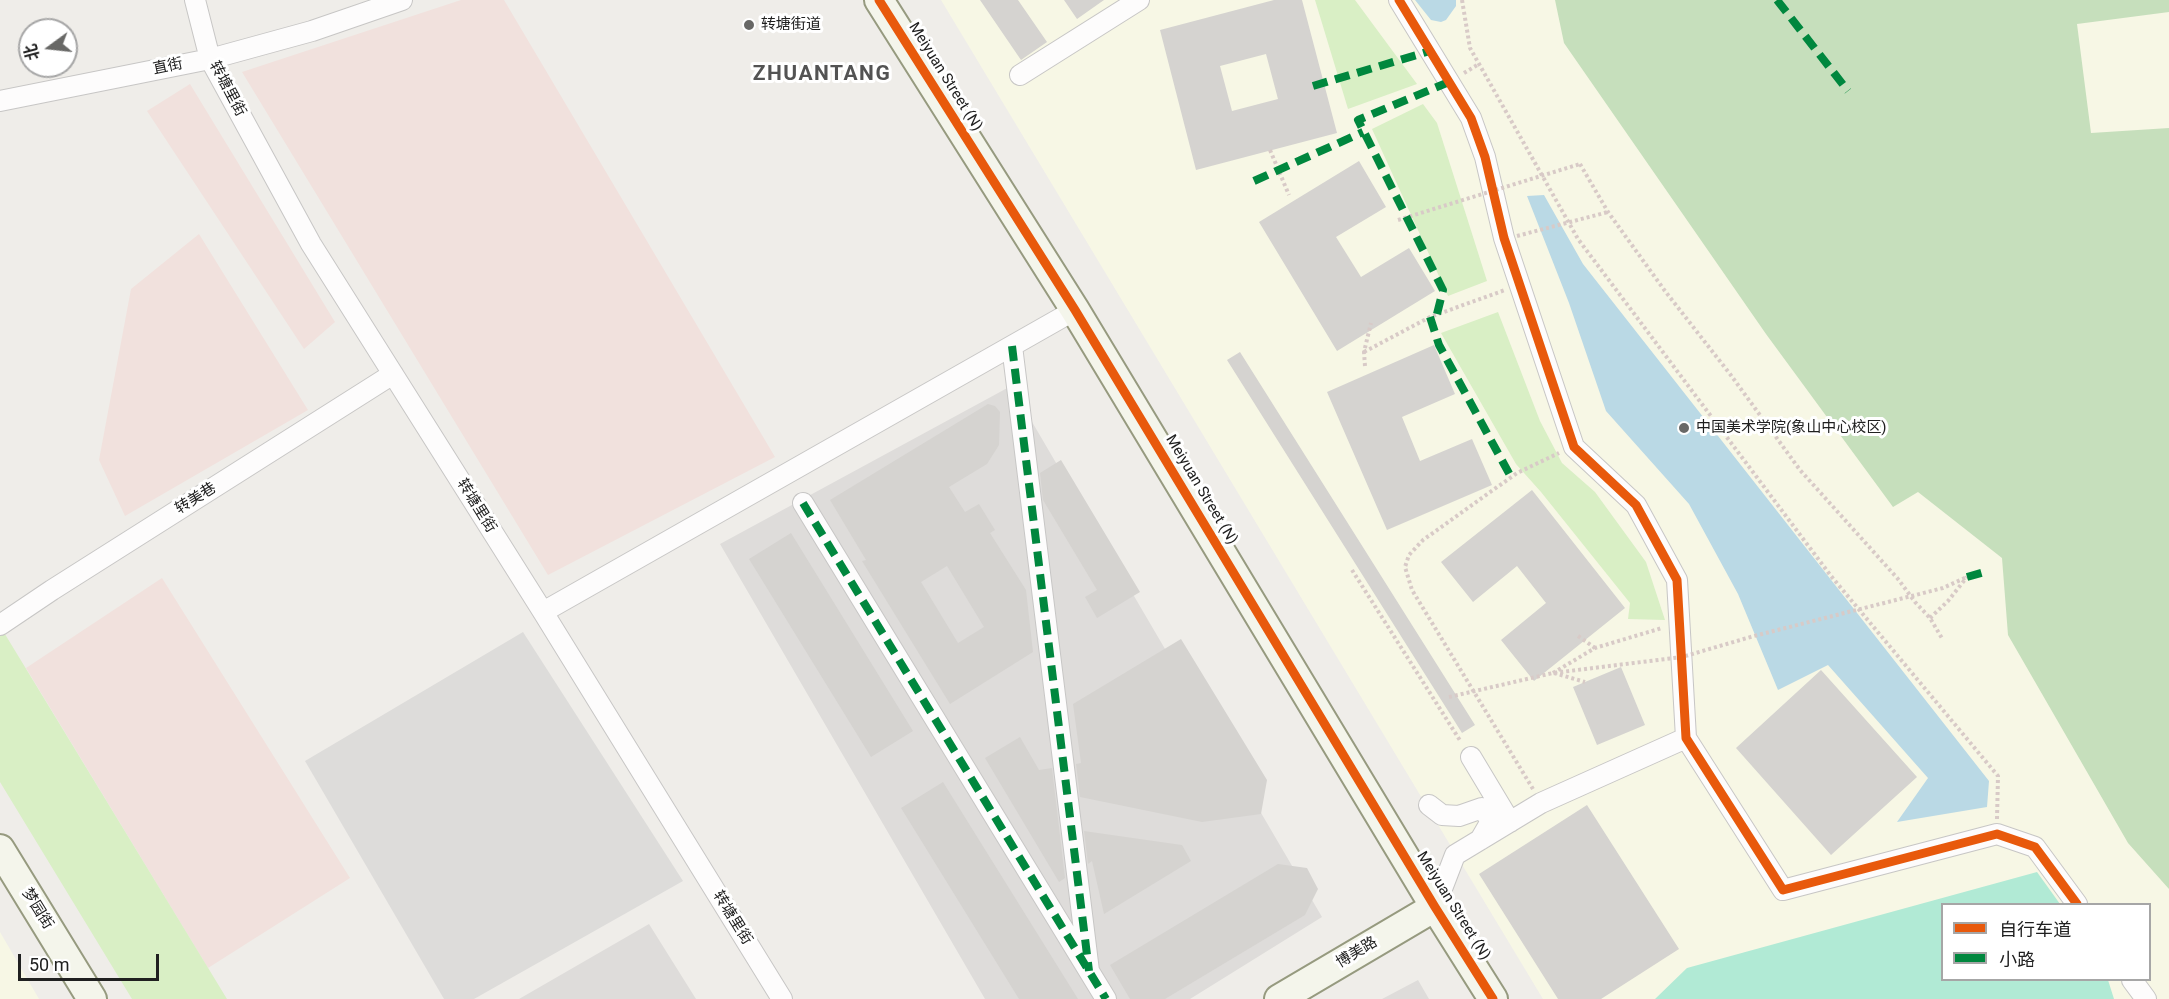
<!DOCTYPE html>
<meta charset="utf-8">
<style>
body{margin:0}
#map{position:relative;width:2169px;height:999px;overflow:hidden;background:#efede9;font-family:Roboto,"Noto Sans SC",sans-serif}
canvas{display:block}
.legend{position:absolute;left:1941px;top:903px;width:210px;height:78px;box-sizing:border-box;background:#fff;border:2px solid #a6a6a6;margin:0;padding:8px 10px;list-style:none;font-size:18px;color:#202020}
.legend li{display:flex;align-items:center;gap:12px;height:30px}
.legend b{width:30px;border:2px solid #a6a6a6}
.north{position:absolute;left:18px;top:18px;width:60px;height:60px;box-sizing:border-box;background:#fff;border:2px solid #a6a6a6;border-radius:50%;rotate:255deg;font-size:16px;font-weight:700;line-height:24px;text-align:center;color:#202020}
.north::after{content:'';display:block;margin:auto;width:21px;height:27px;background:#686866;clip-path:polygon(50% 0,100% 100%,50% 72%,0 100%)}
.scale{position:absolute;left:18px;top:954px;width:141px;height:27px;box-sizing:border-box;border:3px solid #202020;border-top:0;padding-left:8px;font-size:18px;line-height:21px;white-space:nowrap;color:#202020;-webkit-text-stroke:4px #fff;paint-order:stroke}
</style>
<div id="map">
<canvas width="2169" height="999"></canvas>
<ul class="legend">
<li><b style="height:8px;background:#e8590c"></b>自行车道</li>
<li><b style="height:8px;background:#00873e"></b>小路</li>
</ul>
<div class="north">北</div>
<div class="scale">50 m</div>
</div>
<script>
const g = document.querySelector('canvas').getContext('2d');
g.lineJoin = 'round';
function fill(path, color) {
  g.fillStyle = color;
  g.fill(path, 'evenodd');
}
function shape(rows) {
  const path = new Path2D();
  for (const r of rows) {
    path.moveTo(r[0], r[1]);
    for (let i = 2; i < r.length; i += 2) path.lineTo(r[i], r[i + 1]);
  }
  return path;
}
function trace(path, color, width, dash) {
  g.strokeStyle = color;
  g.lineWidth = width;
  g.lineCap = dash ? 'butt' : 'round';
  g.setLineDash(dash || []);
  g.stroke(path);
}
function label(font, color, halo, rows, align = 'center') {
  g.font = font + ' Roboto,"Noto Sans SC",sans-serif';
  g.lineWidth = 6;
  g.setLineDash([]);
  g.textBaseline = 'middle';
  g.strokeStyle = halo;
  g.fillStyle = color;
  for (const [text, x, y, turn = 0] of rows) {
    g.save();
    g.translate(x, y);
    g.rotate((+turn || 0) * Math.PI / 180);
    g.textAlign = isNaN(turn) ? turn : align;
    if (halo) g.strokeText(text, 0, 0);
    g.fillText(text, 0, 0);
    g.restore();
  }
}
fill(shape([
 [1011,386,1322,917,1190,999,985,999,720,544],
 [649,924,696,999,519,999],
 [1418,980,1429,999,1382,999]
]), '#dedcda');
fill(shape([
 [461,0,504,0,775,457,548,575,242,72],
 [190,84,335,322,304,349,147,111],
 [199,234,308,410,125,516,99,460,131,289],
 [162,578,350,878,208,968,26,668]
]), '#f1e1dd');
fill(shape([
 [941,0,2169,0,2169,999,1543,999],
 [1942,904,2150,904,2150,980,1942,980],
 [0,932,39,999,0,999]
]), '#f7f7e5');
fill(shape([
 [523,632,683,881,474,999,444,999,305,761]
]), '#dddcda');
fill(shape([
 [1315,0,1355,0,1417,84,1348,109],
 [1423,104,1437,123,1487,281,1448,296,1372,129],
 [1498,312,1540,421,1562,463,1595,492,1646,562,1665,620,1628,619,1630,603,1541,492,1516,464,1441,333],
 [0,626,227,999,132,999,0,782]
]), '#d9efc5');
fill(shape([
 [1555,0,2169,0,2169,12,2077,24,2091,133,2169,128,2169,889,2128,843,2008,635,2002,558,1918,492,1893,507,1766,334,1564,43]
]), '#c6dfbc');
fill(shape([
 [2037,872,2060,904,1942,904,1942,980,2108,980,2114,999,1655,999,1687,968]
]), '#b1ead5');
fill(shape([
 [1415,0,1456,0,1456,6,1446,20,1441,22,1431,20],
 [1544,195,1583,264,1989,781,1987,807,1897,822,1928,778,1828,665,1778,690,1738,594,1689,504,1606,411,1569,303,1527,196]
]), '#bad9e5');
fill(shape([
 [980,0,1018,0,1047,42,1021,60],
 [1064,0,1104,0,1077,19],
 [1274,0,1302,0,1337,133,1196,170,1160,30],
 [1266,54,1278,99,1232,111,1220,66],
 [1359,161,1386,207,1336,237,1361,277,1409,248,1435,291,1337,351,1259,222],
 [1434,345,1455,394,1402,417,1420,461,1472,439,1492,485,1387,530,1327,392],
 [1240,352,1475,725,1462,733,1227,360],
 [988,404,995,406,1000,412,999,445,987,464,949,487,965,512,979,504,995,530,990,533,1026,590,1033,652,950,704,862,561,866,560,830,500],
 [947,566,984,627,958,643,921,582],
 [1061,460,1140,592,1097,618,1085,597,1097,590,1043,500,1040,473],
 [1532,490,1625,608,1534,681,1501,640,1546,603,1517,566,1473,602,1441,562],
 [791,533,913,731,871,757,749,559],
 [1181,639,1267,780,1261,814,1202,822,1080,797,1076,764,1081,763,1073,704],
 [1621,667,1645,725,1597,745,1573,687],
 [1821,670,1917,777,1831,855,1736,748],
 [1020,737,1039,770,1052,768,1065,878,1059,882,985,758],
 [943,782,1078,999,1019,999,901,808],
 [1587,805,1679,949,1601,999,1558,999,1479,874],
 [1084,831,1182,845,1191,861,1104,914,1092,861,1088,864],
 [1278,864,1307,868,1318,889,1305,915,1165,999,1130,999,1110,965]
]), '#d5d3d0');
const street = shape([
 [195,0,210,59,311,244,543,612,782,999],
 [1399,0,1471,118,1485,157,1504,238,1574,447,1636,505,1677,580,1686,738,1783,890,1997,834,2035,847,2077,904],
 [1020,75,1139,0],
 [0,101,210,59,312,31,402,0],
 [1012,346,1089,971],
 [803,503,1106,999],
 [543,612,1075,310],
 [0,625,52,590,393,374],
 [1471,757,1510,822],
 [1429,805,1442,815,1459,816,1482,808,1491,821,1480,840],
 [1435,907,1455,855,1541,803,1686,738],
 [2132,980,2146,999]
]);
const secondary = shape([
 [879,0,1075,310,1435,907,1493,999],
 [0,849,92,999],
 [1279,999,1435,907]
]);
trace(street, '#c7c6c5', 22);
trace(secondary, '#969a7f', 32);
trace(shape([
 [1462,0,1470,48,1578,239,1831,576,1998,776,1997,819],
 [1464,73,1479,64],
 [1270,150,1289,195],
 [1580,164,1608,212,1665,291,1730,374,1800,470,1898,579,1915,602,1930,618,1943,640],
 [1364,352,1430,317,1505,290],
 [1365,366,1364,352,1371,323],
 [1352,570,1461,742],
 [1930,618,1948,601,1967,577],
 [1578,636,1595,648],
 [1553,673,1595,648,1662,628],
 [1554,673,1585,682],
 [1533,789,1412,590,1405,567,1409,555,1423,540,1517,473,1559,453]
]), '#d8cac7', 4, [3, 3]);
trace(street, '#fdfcfc', 20);
trace(secondary, '#f4f5eb', 28);
trace(shape([
 [1398,220,1580,164],
 [1517,236,1608,212],
 [1449,697,1553,673,1682,657,1754,636,1943,588,1967,577]
]), '#d8cac7', 4, [3, 3]);
trace(shape([
 [1777,0,1848,91],
 [1313,86,1430,51],
 [1254,181,1363,132],
 [1437,314,1443,290,1358,120,1449,82],
 [1430,317,1439,345,1511,477],
 [1012,346,1089,971],
 [803,503,1106,999],
 [1967,577,1988,571]
]), '#00873e', 8, [15, 8]);
trace(shape([
 [879,0,1075,310,1435,907,1493,999],
 [1399,0,1471,118,1485,157,1504,238,1574,447,1636,505,1677,580,1686,738,1783,890,1997,834,2035,847,2077,904]
]), '#e8590c', 9);
for (const [x, y, r, color] of [
 [749,25,6,"#686866"],
 [1684,428,6,"#686866"]
]) {
  const dot = new Path2D();
  dot.arc(x, y, r, 0, 2 * Math.PI);
  g.fillStyle = color;
  g.fill(dot);
  trace(dot, '#fff', 2);
}
label('15px', '#202020', '#fff', [
 ["转塘街道",761,25],
 ["中国美术学院(象山中心校区)",1696,428]
], 'left');
label('15px', '#202020', '#fff', [
 ["直街",168,67,-12],
 ["Meiyuan Street (N)",945,77,58],
 ["转塘里街",227,89,62],
 ["Meiyuan Street (N)",1201,490,59],
 ["转美巷",196,499,-32],
 ["转塘里街",476,506,58],
 ["Meiyuan Street (N)",1453,906,58],
 ["梦园街",37,909,58],
 ["转塘里街",732,918,58],
 ["博美路",1357,953,-31]
]);
g.letterSpacing = '1.5px';
label('bold 21px', '#535353', '#fff', [
 ["ZHUANTANG",822,75]
]);
g.letterSpacing = '0px';
</script>
